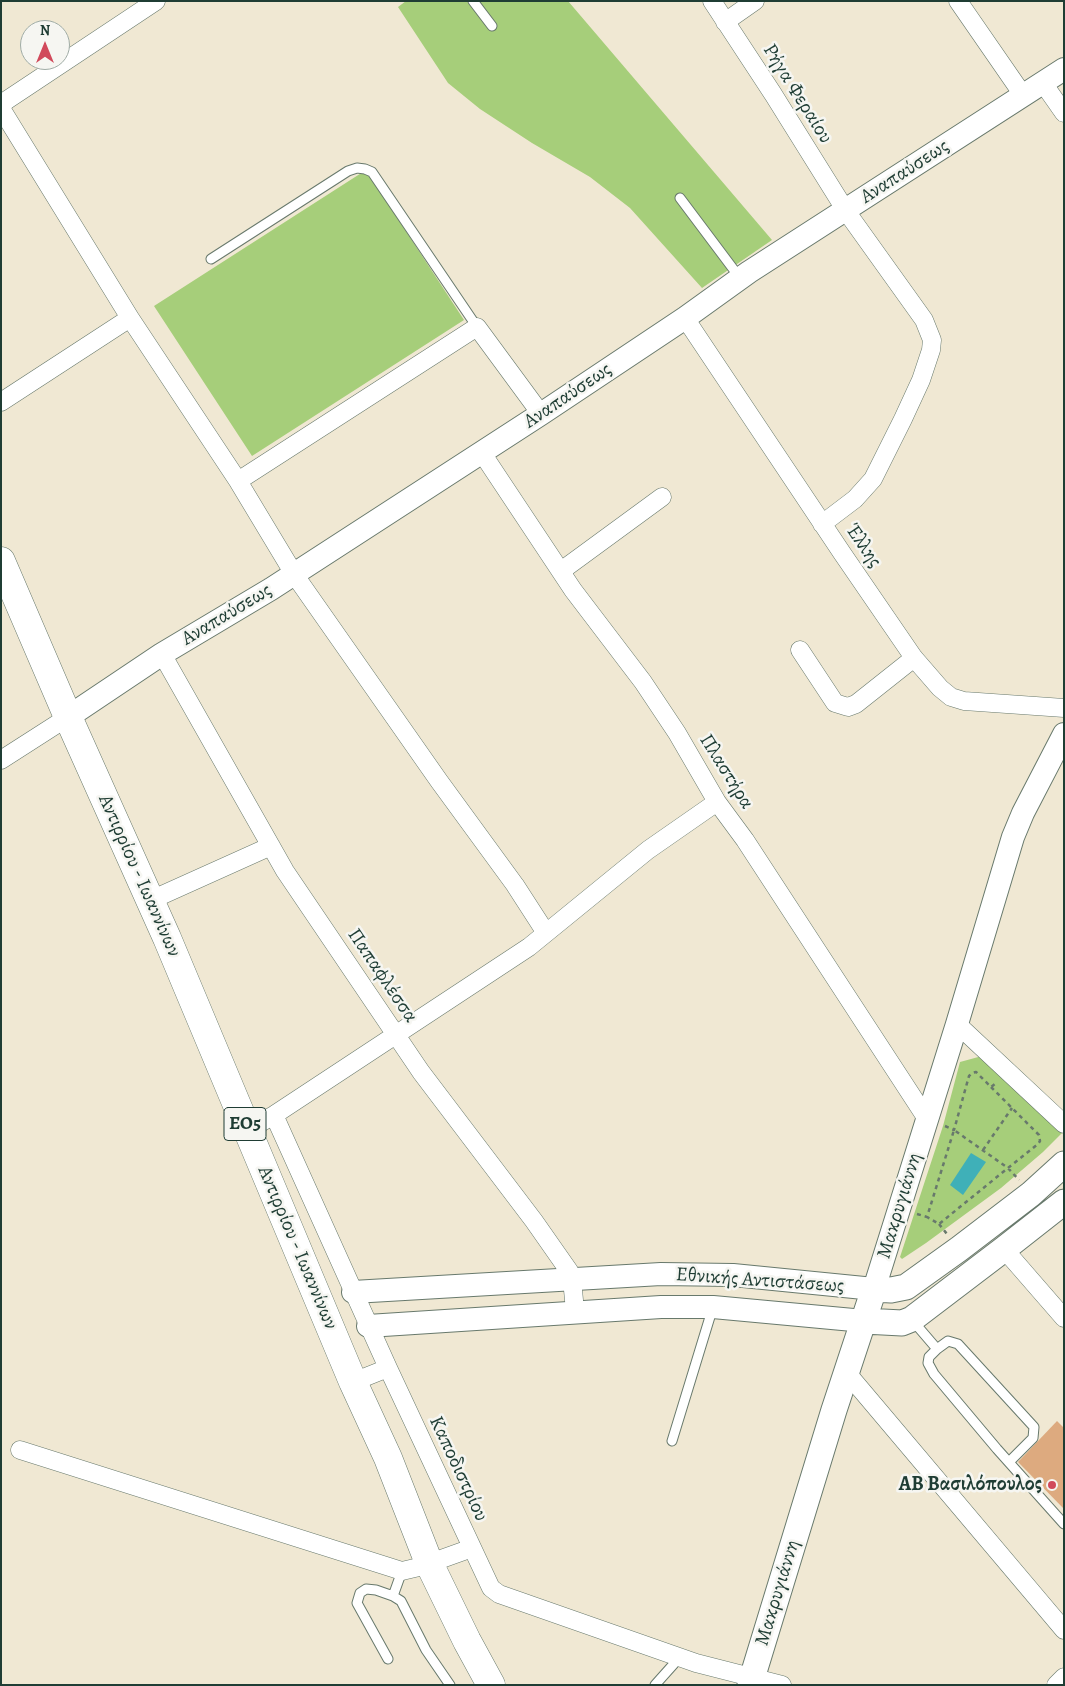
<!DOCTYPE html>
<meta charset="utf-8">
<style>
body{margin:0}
#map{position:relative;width:1065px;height:1686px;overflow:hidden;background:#f0e8d3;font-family:Alegreya,serif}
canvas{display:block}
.frame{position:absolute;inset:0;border:2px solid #1f3d34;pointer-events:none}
.north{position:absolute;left:20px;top:20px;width:50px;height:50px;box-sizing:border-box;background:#f6f6f2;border:1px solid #a0aca6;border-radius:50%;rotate:0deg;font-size:14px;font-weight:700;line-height:20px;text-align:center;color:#1f3d34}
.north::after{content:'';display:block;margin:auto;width:18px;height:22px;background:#d1495b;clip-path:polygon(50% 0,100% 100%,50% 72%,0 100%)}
</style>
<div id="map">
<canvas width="1065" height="1686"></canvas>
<div class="frame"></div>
<div class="north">N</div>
</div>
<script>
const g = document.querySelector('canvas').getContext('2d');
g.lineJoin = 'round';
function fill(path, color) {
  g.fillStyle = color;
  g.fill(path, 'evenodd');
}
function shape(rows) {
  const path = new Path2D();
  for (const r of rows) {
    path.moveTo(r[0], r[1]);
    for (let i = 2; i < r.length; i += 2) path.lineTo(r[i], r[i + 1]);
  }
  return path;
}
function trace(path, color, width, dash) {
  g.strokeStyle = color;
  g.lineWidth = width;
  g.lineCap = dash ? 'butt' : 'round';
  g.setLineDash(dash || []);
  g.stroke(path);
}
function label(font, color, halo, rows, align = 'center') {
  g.font = font + ' Alegreya,serif';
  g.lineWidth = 5;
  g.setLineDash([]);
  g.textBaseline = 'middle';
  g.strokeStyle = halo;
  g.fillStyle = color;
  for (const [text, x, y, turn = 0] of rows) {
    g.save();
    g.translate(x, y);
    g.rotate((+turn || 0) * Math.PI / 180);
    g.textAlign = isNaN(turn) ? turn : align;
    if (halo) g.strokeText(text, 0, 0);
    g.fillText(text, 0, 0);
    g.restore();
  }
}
fill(shape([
 [406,1,568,1,772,240,702,288,630,208,590,177,532,143,480,109,448,83,398,7],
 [366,170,464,320,252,456,154,306],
 [982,1056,1064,1131,1043,1152,1001,1188,926,1243,902,1259,900,1257,943,1126,960,1062]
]), '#a6ce7a');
fill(shape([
 [971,1153,986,1162,963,1195,950,1185]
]), '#3fb0b8');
fill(shape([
 [1057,1421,1064,1428,1064,1509,1018,1462]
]), '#ddaa7f');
const service = shape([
 [473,1,492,26],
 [680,198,740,278],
 [211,259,348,171,357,168,365,169,372,172,477,327],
 [913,1321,937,1349,929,1357,928,1363,934,1374,997,1449,1064,1524],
 [937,1349,948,1341,958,1344,1034,1427,1033,1438,1009,1462],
 [672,1441,713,1307],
 [393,1596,402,1571],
 [388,1659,357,1603,360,1593,366,1589,376,1590,393,1596,401,1601,426,1650,450,1685],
 [655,1685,680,1657]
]);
const minor = shape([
 [156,1,7,100,3,104,2,110,130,318,238,481,294,574,439,781,515,885,546,933],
 [712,1,773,94,846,211,924,320,932,340,931,350,921,380,903,419,873,479,855,499,822,524],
 [958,1,1023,95],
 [725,22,755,1],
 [1043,83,1064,113],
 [685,318,842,553,914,658,940,688,951,697,964,701,1064,708],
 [1,402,130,318],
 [482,453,573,590,643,682,677,733,717,802,745,840,927,1119],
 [238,481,477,327,541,414],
 [561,571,662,497],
 [800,650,835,703,848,707,856,704,914,658],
 [162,654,285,871,421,1072,534,1221,569,1271,572,1279,575,1311],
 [1,760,68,717],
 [151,900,271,846],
 [957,1024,1064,1124],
 [274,1115,388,1368,491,1588,499,1594,696,1663,782,1685],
 [248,1130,274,1115,529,947,648,850,717,802],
 [1004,1249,1064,1318],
 [847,1373,1064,1630],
 [353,1382,388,1368],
 [20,1450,402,1571,419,1567,472,1548],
 [1056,1685,1064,1677]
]);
const tertiary = shape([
 [68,717,162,654,271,589,541,414,685,318,749,272,1064,69],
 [353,1292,661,1274,733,1275,874,1289,957,1024,1013,837,1023,813,1064,734],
 [368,1326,661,1307,713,1307,864,1321]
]);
const secondary = shape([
 [864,1321,902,1323,912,1319,1004,1249,1064,1202],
 [750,1685,834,1410,874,1289,891,1290,906,1287,959,1249,1031,1194,1064,1164]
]);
const primary = shape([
 [1,561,68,717,167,938,353,1382,388,1458,429,1563,467,1641,491,1685]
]);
trace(service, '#68796c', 11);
trace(minor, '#68796c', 19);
trace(tertiary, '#68796c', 24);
trace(secondary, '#68796c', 27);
trace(primary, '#68796c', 29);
trace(shape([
 [991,1087,1039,1135,1040,1141,1038,1144,1008,1168,939,1224,927,1217,954,1130,1008,1168,1019,1180],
 [945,1126,954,1130,969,1076,972,1073,976,1072,991,1087,996,1083],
 [983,1150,1012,1108],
 [917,1214,927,1217],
 [939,1224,947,1234]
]), '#68796c', 2.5, [4, 4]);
trace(service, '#fff', 9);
trace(minor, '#fff', 18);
trace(tertiary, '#fff', 22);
trace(secondary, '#fff', 25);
trace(primary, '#fff', 28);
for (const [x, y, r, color] of [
 [1052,1485,5,"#d1495b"]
]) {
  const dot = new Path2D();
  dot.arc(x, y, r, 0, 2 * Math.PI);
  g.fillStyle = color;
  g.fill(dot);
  trace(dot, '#f6f6f2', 2);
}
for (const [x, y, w] of [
 [245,1124,42]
]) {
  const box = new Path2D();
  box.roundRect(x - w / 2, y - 16.5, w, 33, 4);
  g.fillStyle = '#f6f6f2';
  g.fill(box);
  trace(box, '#1f3d34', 1);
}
label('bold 19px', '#1f3d34', null, [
 ["ΕΟ5",245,1124]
]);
label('20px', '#1f3d34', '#f6f6f2', [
 ["Ρήγα Φεραίου",797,94,58],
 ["Αναπαύσεως",905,172,-33],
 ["Αναπαύσεως",568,396,-34],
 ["Έλλης",863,546,56],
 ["Αναπαύσεως",227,615,-31],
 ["Πλαστήρα",726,772,58],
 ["Αντιρρίου - Ιωαννίνων",139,876,66],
 ["Παπαφλέσσα",382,976,56],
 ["Μακρυγιάννη",900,1206,-73],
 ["Αντιρρίου - Ιωαννίνων",297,1248,67],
 ["Εθνικής Αντιστάσεως",760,1281,4],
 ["Καποδιστρίου",458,1469,65],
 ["Μακρυγιάννη",778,1593,-73]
]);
label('bold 20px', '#1f3d34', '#f6f6f2', [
 ["ΑΒ Βασιλόπουλος",1042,1485]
], 'right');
</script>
